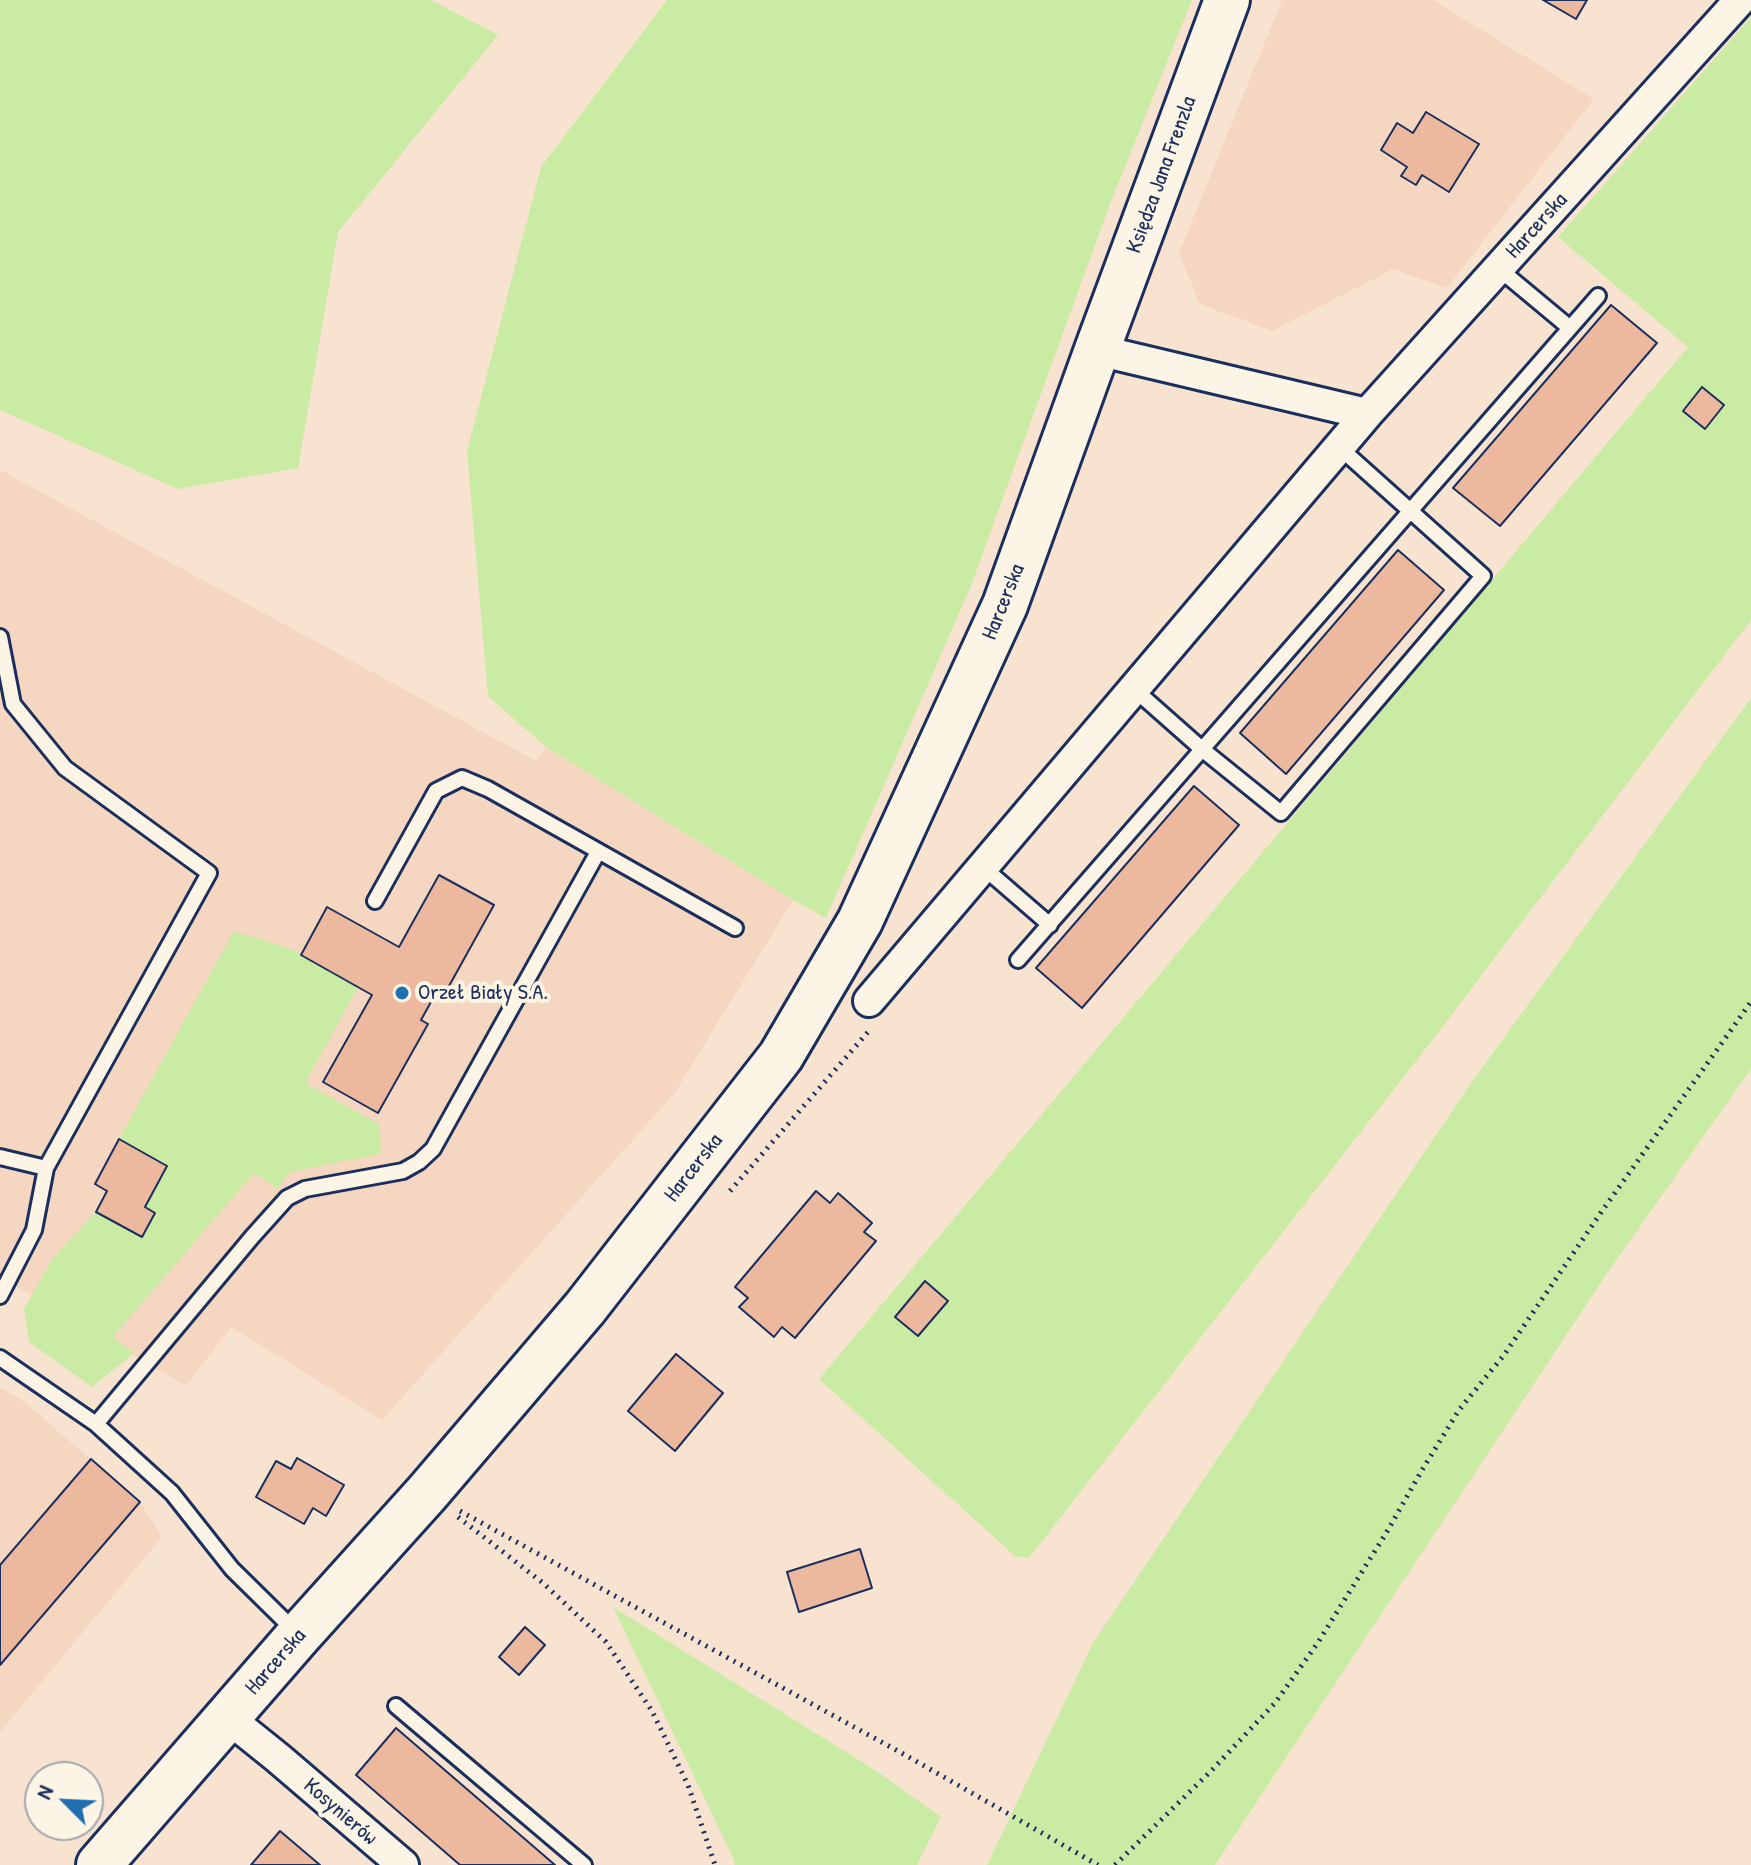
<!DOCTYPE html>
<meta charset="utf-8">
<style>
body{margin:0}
#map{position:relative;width:1751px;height:1865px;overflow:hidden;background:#f8e3d0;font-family:"Patrick Hand",sans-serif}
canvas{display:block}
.north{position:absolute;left:24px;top:1761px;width:80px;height:80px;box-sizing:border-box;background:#fcf5e5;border:2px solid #a2a6af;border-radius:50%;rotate:294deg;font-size:22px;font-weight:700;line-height:32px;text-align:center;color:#1b2f5e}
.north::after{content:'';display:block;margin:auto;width:28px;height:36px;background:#1f6fb2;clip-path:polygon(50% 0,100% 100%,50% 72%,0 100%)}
</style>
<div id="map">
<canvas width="1751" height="1865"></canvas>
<div class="north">N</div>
</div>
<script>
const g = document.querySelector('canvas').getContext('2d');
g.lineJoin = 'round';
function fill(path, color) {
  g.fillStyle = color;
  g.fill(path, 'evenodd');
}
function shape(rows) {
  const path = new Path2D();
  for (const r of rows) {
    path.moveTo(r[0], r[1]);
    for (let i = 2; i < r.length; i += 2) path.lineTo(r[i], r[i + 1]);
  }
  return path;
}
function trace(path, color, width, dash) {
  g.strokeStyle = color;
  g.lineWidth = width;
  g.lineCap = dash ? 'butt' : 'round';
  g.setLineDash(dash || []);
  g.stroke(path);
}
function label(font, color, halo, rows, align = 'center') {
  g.font = font + ' "Patrick Hand",sans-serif';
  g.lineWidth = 8;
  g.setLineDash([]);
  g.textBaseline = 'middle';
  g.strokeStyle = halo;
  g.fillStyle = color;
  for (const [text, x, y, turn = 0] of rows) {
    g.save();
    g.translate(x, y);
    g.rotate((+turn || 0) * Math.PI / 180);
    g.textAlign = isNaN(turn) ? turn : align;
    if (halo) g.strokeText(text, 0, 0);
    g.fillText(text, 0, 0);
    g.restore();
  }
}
fill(shape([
 [1282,0,1433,0,1594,99,1447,288,1393,269,1272,331,1200,304,1179,253],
 [0,470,536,761,546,747,793,900,674,1094,382,1420,231,1327,186,1386,0,1277],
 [0,1388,21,1399,140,1502,162,1537,0,1732]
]), '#f5d6c1');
fill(shape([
 [0,0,431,0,498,35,338,232,298,468,178,489,0,410],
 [667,0,1192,0,1110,204,971,586,826,918,793,900,546,747,488,696,467,451,541,167],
 [1751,17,1751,620,1437,1034,1029,1558,1015,1556,819,1379,1688,347,1558,237],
 [1751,698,1751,1069,1610,1269,1215,1865,987,1865,1093,1643,1471,1083],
 [234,931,291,949,358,987,305,1083,379,1124,381,1154,290,1172,277,1189,254,1173,113,1337,134,1353,92,1387,29,1342,24,1309,52,1259,96,1212,142,1236,145,1207,167,1166,119,1139],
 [613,1607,878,1772,941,1817,917,1865,735,1865,734,1860]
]), '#caeba3');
const building = shape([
 [1543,0,1587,0,1576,19,1543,0],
 [1426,112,1479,144,1449,192,1422,175,1416,185,1401,176,1407,167,1381,150,1397,123,1413,133,1426,112],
 [1611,305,1657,343,1500,526,1453,488,1611,305],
 [1702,387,1724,405,1705,429,1683,411,1702,387],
 [1398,550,1444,590,1286,774,1240,733,1398,550],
 [1194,786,1239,825,1082,1008,1036,968,1194,786],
 [439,875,494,905,444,995,437,991,421,1020,428,1024,378,1113,323,1082,372,995,301,955,327,907,399,947,439,875],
 [119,1139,167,1166,145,1207,155,1213,142,1237,96,1212,107,1191,95,1184,119,1139],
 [816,1191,830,1203,838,1193,872,1223,864,1232,876,1241,795,1338,782,1327,774,1337,739,1307,748,1298,735,1287,816,1191],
 [925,1281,948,1301,918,1336,895,1317,925,1281],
 [676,1354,723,1393,675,1451,628,1411,676,1354],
 [297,1458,344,1485,326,1516,313,1508,304,1524,256,1497,276,1461,291,1469,297,1458],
 [91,1459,140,1502,0,1665,0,1565,91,1459],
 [860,1549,872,1588,799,1612,787,1572,860,1549],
 [525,1627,545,1645,519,1675,499,1657,525,1627],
 [396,1728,555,1865,460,1865,356,1775,396,1728],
 [280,1831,320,1865,251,1865,280,1831]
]);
fill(building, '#edb99e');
trace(building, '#1b2f5e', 2);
const lane = shape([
 [1498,268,1570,328],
 [0,637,13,704,65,768,209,873,46,1168,0,1157],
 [1134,689,1203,750,1281,813,1483,576,1339,447],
 [983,867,1050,925],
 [375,901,436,791,462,778,488,789,735,928],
 [1018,960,1598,296],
 [0,1296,34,1230,46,1168],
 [0,1358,96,1424,172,1493,232,1569,296,1632],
 [96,1424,252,1237,287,1198,305,1189,403,1171,419,1162,433,1149,598,852],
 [396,1706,584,1865]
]);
const street = shape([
 [1097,350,1367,414],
 [869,1001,1367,414,1740,0],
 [227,1717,278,1758,403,1865]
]);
const primary = shape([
 [99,1865,299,1635,427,1493,585,1308,781,1056,860,921,1005,605,1097,350,1227,0]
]);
trace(lane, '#1b2f5e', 20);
trace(street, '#1b2f5e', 36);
trace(primary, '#1b2f5e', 50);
trace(shape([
 [730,1191,868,1032],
 [460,1511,907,1756,1098,1865],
 [458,1517,543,1583,606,1642,652,1711,688,1785,715,1865],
 [1115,1865,1212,1770,1275,1703,1317,1644,1388,1530,1422,1470,1459,1410,1504,1355,1602,1211,1751,1002]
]), '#1b2f5e', 5, [2, 6]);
trace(lane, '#fcf5e5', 14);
trace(street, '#fcf5e5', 30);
trace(primary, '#fcf5e5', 44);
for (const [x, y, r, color] of [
 [402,993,8,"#1f6fb2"]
]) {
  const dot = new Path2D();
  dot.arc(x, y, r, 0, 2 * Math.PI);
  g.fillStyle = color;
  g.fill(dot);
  trace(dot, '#fcf5e5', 3);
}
label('22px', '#1b2f5e', '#fcf5e5', [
 ["Księdza Jana Frenzla",1162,175,-70],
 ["Harcerska",1537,226,-48],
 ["Harcerska",1004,602,-68],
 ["Harcerska",694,1168,-52],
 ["Harcerska",276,1662,-49],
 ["Kosynierów",340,1812,41]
]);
label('22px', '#1b2f5e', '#fcf5e5', [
 ["Orzeł Biały S.A.",418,993]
], 'left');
</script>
